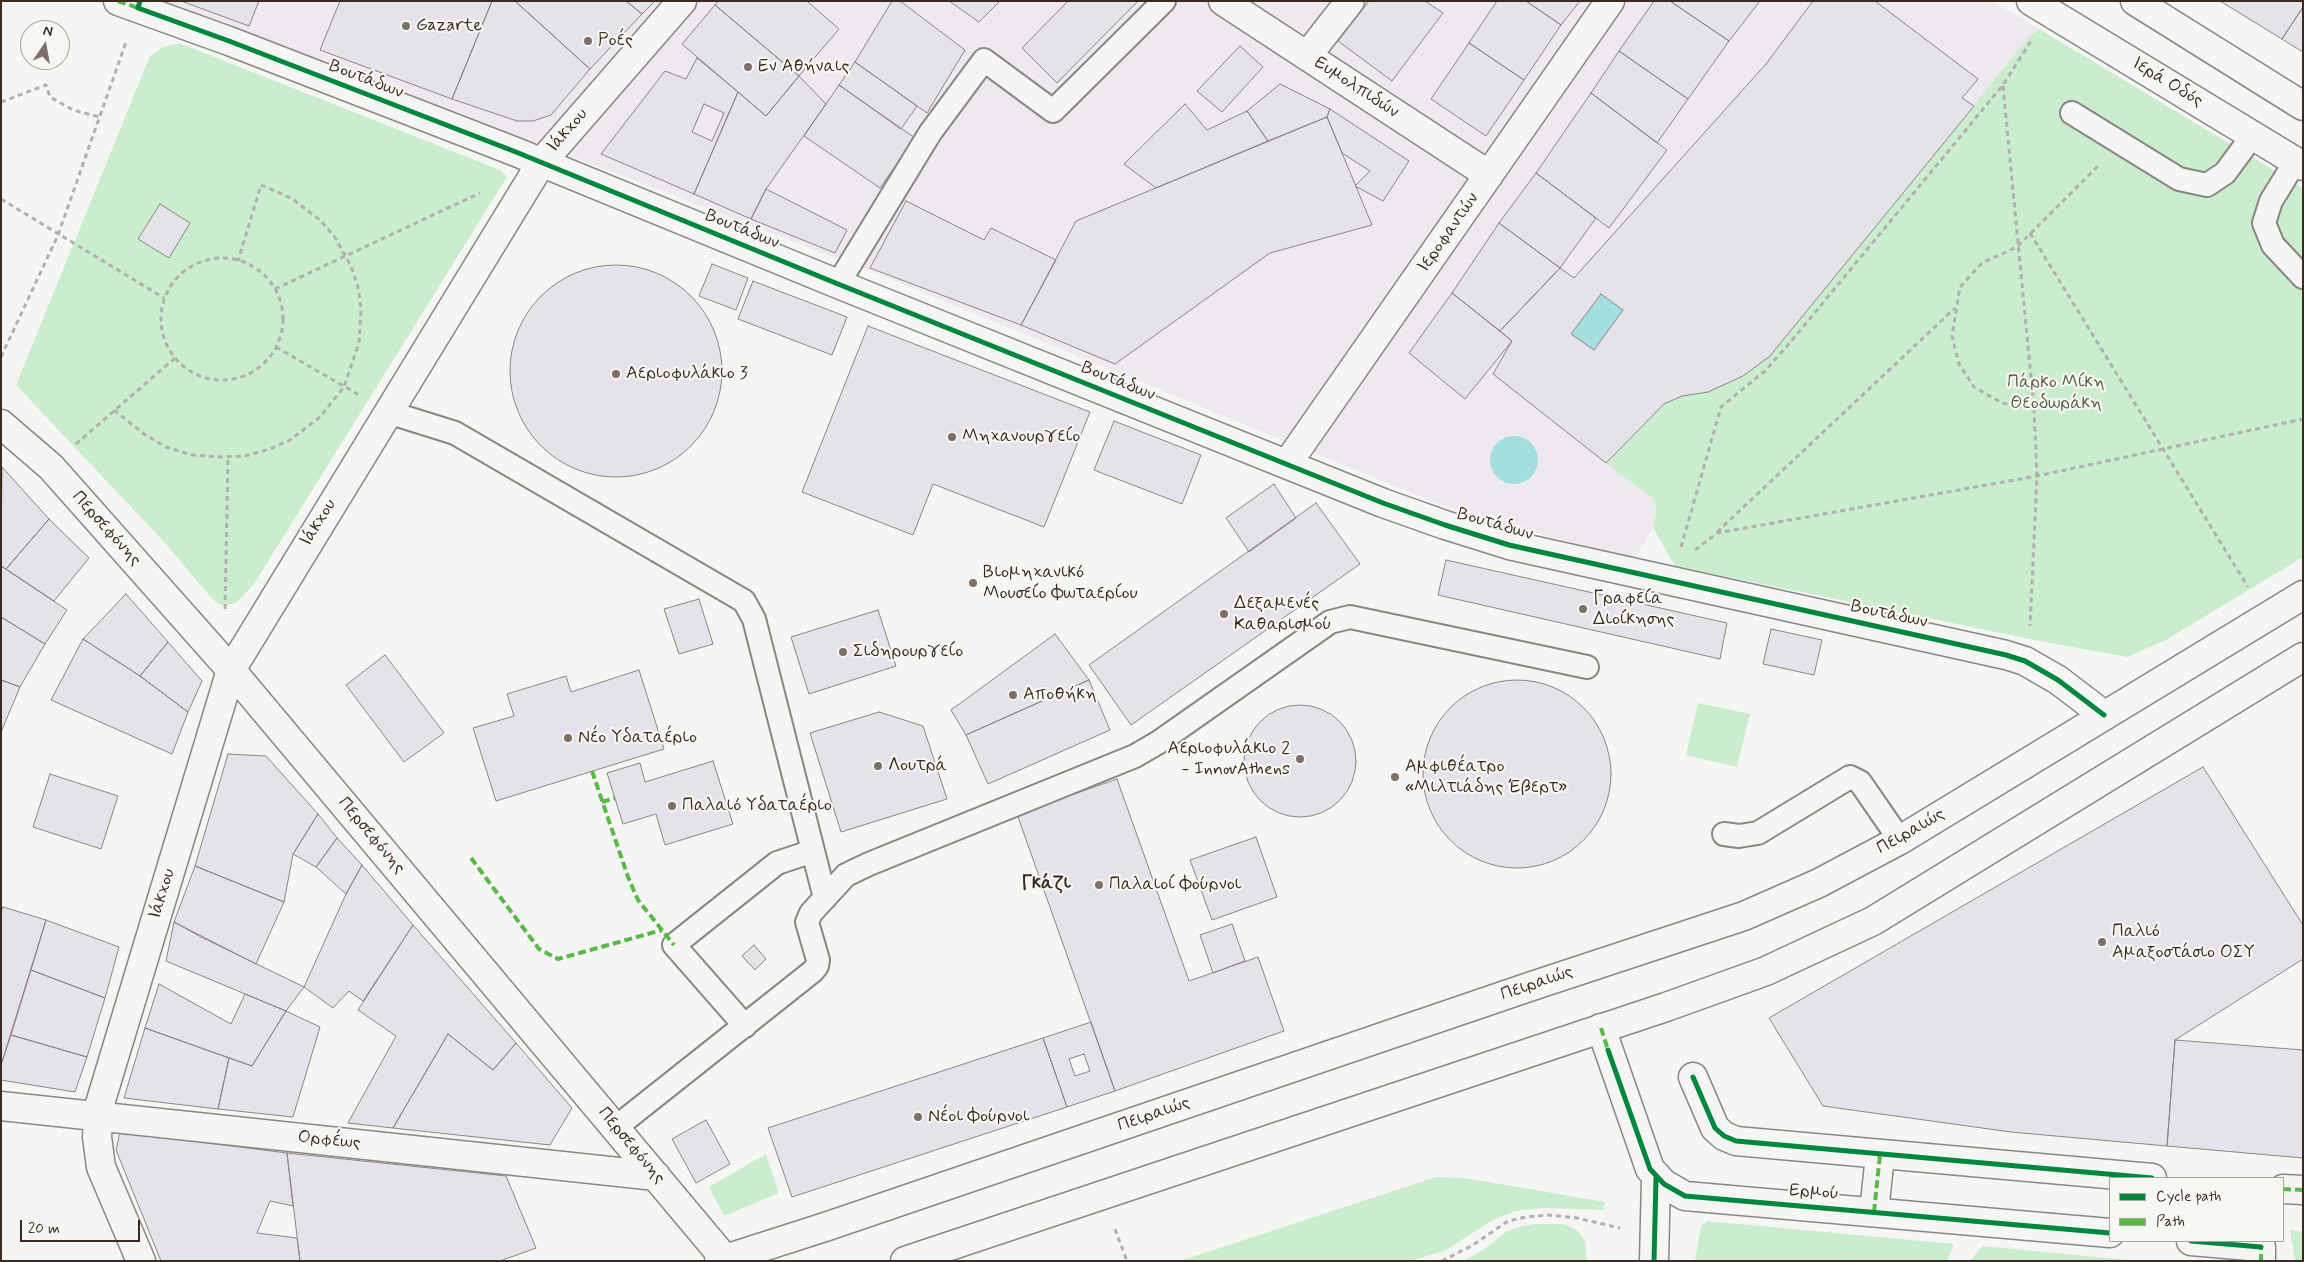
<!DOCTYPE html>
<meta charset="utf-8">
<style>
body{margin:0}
#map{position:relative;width:2304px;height:1262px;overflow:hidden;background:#f5f5f3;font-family:Mynerve,sans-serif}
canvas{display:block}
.frame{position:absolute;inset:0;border:2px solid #3b2a1e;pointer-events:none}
.legend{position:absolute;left:2109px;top:1177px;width:175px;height:65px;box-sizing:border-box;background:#f6f6f2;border:1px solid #aba49d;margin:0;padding:6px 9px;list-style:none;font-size:15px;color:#3b2a1e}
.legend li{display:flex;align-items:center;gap:10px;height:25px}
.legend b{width:25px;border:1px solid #aba49d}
.north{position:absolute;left:20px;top:20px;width:50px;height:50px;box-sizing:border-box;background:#f6f6f2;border:1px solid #aba49d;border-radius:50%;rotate:12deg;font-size:14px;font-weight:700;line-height:20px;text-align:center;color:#3b2a1e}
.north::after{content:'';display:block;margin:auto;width:18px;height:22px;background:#7c7169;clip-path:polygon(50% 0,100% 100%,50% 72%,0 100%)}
.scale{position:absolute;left:20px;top:1220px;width:120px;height:22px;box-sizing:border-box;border:2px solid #3b2a1e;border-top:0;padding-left:6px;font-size:15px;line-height:18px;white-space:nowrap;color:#3b2a1e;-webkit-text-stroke:4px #f6f6f2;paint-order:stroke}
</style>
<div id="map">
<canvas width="2304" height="1262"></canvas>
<div class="frame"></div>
<ul class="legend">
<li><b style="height:6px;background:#00873e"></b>Cycle path</li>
<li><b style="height:6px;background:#58b947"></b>Path</li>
</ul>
<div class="north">N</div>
<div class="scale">20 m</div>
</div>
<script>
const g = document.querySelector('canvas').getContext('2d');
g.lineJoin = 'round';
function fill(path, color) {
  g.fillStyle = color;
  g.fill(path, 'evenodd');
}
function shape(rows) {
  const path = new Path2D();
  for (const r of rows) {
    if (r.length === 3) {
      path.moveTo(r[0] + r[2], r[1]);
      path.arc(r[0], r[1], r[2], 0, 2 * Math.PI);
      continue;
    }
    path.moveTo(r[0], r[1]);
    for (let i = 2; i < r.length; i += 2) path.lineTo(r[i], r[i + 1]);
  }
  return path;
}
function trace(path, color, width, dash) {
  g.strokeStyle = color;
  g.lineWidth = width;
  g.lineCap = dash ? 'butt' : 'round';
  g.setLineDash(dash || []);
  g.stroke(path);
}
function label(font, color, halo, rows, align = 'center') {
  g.font = font + ' Mynerve,sans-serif';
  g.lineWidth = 4.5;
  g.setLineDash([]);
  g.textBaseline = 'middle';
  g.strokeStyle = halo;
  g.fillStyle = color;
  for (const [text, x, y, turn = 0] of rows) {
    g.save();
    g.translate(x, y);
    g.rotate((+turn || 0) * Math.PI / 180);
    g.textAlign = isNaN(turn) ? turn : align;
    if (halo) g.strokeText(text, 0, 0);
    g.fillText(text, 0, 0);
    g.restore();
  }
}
fill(shape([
 [160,1,1991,1,2039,29,2028,38,1770,356,1606,462,1655,500,1656,511,1653,528,1634,559,1491,521,1431,501,878,274,316,58]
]), '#ede9ee');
fill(shape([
 [2039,29,2303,188,2303,557,2166,640,2127,657,2030,639,1675,566,1653,528,1656,512,1655,500,1606,463,1664,404,1770,356,2028,38],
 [179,43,500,170,507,177,254,584,237,602,225,606,217,603,208,594,166,544,16,385,150,56,163,47],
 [1698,703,1750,714,1737,767,1686,755],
 [766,1154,779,1193,724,1216,709,1187],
 [1436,1177,1465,1178,1605,1202,1603,1210,1543,1208,1516,1211,1493,1220,1444,1251,1410,1261,1180,1261],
 [1707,1221,1954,1244,1947,1261,1695,1261,1701,1226],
 [1534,1224,1564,1224,1577,1230,1585,1241,1587,1261,1463,1261,1483,1250,1506,1232,1515,1228],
 [2290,1230,2303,1232,2303,1261,2295,1261],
 [1982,1246,2139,1261,1970,1261]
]), '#caedcd');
fill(shape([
 [1601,294,1623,310,1594,350,1571,334],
 [1514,460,24]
]), '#a4dee1');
const building = shape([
 [181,1,259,1,249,26,181,1],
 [340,1,492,1,452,99,320,50,340,1],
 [492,1,515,1,590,69,551,115,533,121,517,121,452,99,492,1],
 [515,1,626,1,642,14,590,69,515,1],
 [626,1,655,1,642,14,626,1],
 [718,1,807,1,839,29,799,76,715,5,718,1],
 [892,1,900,1,965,50,927,113,855,62,892,1],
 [949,1,1000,1,979,22,949,1],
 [1068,1,1138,1,1057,83,1022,48,1068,1],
 [1369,1,1425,1,1443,13,1392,81,1338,41,1369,1],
 [1497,1,1526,1,1561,25,1524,80,1469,43,1497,1],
 [1526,1,1580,1,1561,25,1526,1],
 [1654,1,1670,1,1729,41,1688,99,1619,51,1654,1],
 [1670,1,1760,1,1729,41,1670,1],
 [1813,1,1875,1,1978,79,1962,98,1974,106,1770,356,1743,376,1708,392,1682,396,1664,404,1606,463,1493,374,1512,341,1500,331,1560,268,1574,278,1766,64,1813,1],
 [1601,294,1623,310,1594,350,1571,334,1601,294],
 [2220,1,2303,1,2303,7,2282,39,2220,1],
 [715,5,799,76,766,116,682,44,715,5],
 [2303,7,2303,52,2282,39,2303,7],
 [1469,43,1524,80,1486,136,1431,99,1469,43],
 [1240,46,1263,67,1222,112,1197,91,1240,46],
 [1619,51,1688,99,1657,143,1591,93,1619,51],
 [697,58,738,92,694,194,601,154,665,71,686,79,697,58],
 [704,104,724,113,712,141,692,132,704,104],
 [855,62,917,106,901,129,839,85,855,62],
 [799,76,826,104,766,189,751,219,694,194,738,92,766,116,799,76],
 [1280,84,1330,109,1327,117,1268,141,1247,111,1280,84],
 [839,85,915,138,880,188,804,136,839,85],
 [1591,93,1667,150,1609,228,1536,173,1591,93],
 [1185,104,1207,130,1247,111,1268,141,1156,188,1124,164,1185,104],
 [1330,109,1409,161,1383,201,1355,186,1370,171,1342,153,1327,117,1330,109],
 [1327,117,1372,225,1270,253,1115,364,1021,325,1076,221,1327,117],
 [1536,173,1596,218,1560,268,1499,223,1536,173],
 [766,189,847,230,835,253,751,219,766,189],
 [906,201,984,240,991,228,1056,260,1021,325,870,268,906,201],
 [160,204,190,223,169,258,138,239,160,204],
 [1499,223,1560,268,1500,331,1452,293,1499,223],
 [712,264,748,278,736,310,699,296,712,264],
 [616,371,106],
 [753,281,847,317,832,355,738,319,753,281],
 [1452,293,1512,341,1465,399,1409,353,1452,293],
 [868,326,1090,412,1044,527,933,484,913,535,802,492,868,326],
 [1114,421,1201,455,1182,504,1094,470,1114,421],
 [2,467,49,519,6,569,1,566,2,467],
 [1274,484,1296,518,1249,552,1226,518,1274,484],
 [1316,503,1360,564,1131,725,1089,665,1316,503],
 [49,519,89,558,54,601,6,569,49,519],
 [1446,560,1727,623,1720,659,1438,595,1446,560],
 [1,566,67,610,45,644,1,617,1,566],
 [126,594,168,642,140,676,83,639,126,594],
 [699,599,713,644,679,654,664,609,699,599],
 [878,610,896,666,809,694,791,637,878,610],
 [1,617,45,644,20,687,1,680,1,617],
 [1771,629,1822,640,1814,675,1763,664,1771,629],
 [1055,634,1089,680,966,735,951,710,1055,634],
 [83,639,140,676,188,712,172,754,51,700,83,639],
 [168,642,202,681,188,712,140,676,168,642],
 [385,655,444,733,404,762,346,685,385,655],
 [639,670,664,749,496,801,473,728,514,716,507,694,566,676,571,692,639,670],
 [1,680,20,687,1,732,1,680],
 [1089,680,1110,730,988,784,966,735,1089,680],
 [1517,774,94],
 [1300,761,56],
 [879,712,923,726,947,799,841,832,810,733,879,712],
 [228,754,266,756,318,814,293,854,284,902,195,866,228,754],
 [713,761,733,824,665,845,656,814,623,824,607,773,640,763,645,782,713,761],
 [2203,767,2303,925,2303,959,2175,1040,2167,1146,2011,1132,1823,1106,1769,1018,2203,767],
 [50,774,118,796,101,849,33,827,50,774],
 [1117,779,1189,981,1258,957,1284,1031,1115,1091,1017,814,1117,779],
 [318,814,337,838,316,867,293,854,318,814],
 [1256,837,1277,897,1212,920,1190,860,1256,837],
 [337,838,362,865,346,894,316,867,337,838],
 [362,865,413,925,363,1001,349,991,333,1008,304,987,346,894,362,865],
 [195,866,284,902,256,964,174,922,195,866],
 [3,907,46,920,1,1065,1,912,3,907],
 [46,920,119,947,105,998,31,970,46,920],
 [174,922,201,937,304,987,286,1011,166,961,174,922],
 [1232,924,1245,961,1213,973,1200,935,1232,924],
 [413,925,516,1043,493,1070,448,1034,393,1128,348,1123,396,1036,358,1010,413,925],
 [754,945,766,959,755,970,742,956,754,945],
 [31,970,105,998,87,1057,11,1035,31,970],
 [159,984,231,1024,245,994,286,1011,252,1066,145,1028,159,984],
 [286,1011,320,1027,293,1117,218,1109,229,1058,252,1066,286,1011],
 [1091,1022,1115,1091,1067,1107,1043,1038,1091,1022],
 [145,1028,229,1058,218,1109,124,1098,145,1028],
 [448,1034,493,1070,516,1043,572,1108,550,1145,393,1128,448,1034],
 [11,1035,87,1057,75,1092,1,1080,1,1065,11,1035],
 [1043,1038,1067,1107,792,1197,768,1128,1043,1038],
 [2175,1040,2303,1050,2303,1158,2167,1146,2175,1040],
 [1084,1054,1090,1071,1075,1076,1069,1059,1084,1054],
 [706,1120,730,1164,696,1183,672,1139,706,1120],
 [120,1132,287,1153,293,1206,270,1201,257,1233,297,1238,300,1261,161,1261,116,1150,120,1132],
 [287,1153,506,1176,536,1248,500,1261,300,1261,287,1153]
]);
fill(building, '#e6e2ea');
trace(building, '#8a8683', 1);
const lane = shape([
 [2072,113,2179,179,2207,185,2225,173,2253,135],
 [2295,162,2271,201,2264,223,2273,245,2303,277],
 [838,284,930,133,984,60,1053,111,1164,1],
 [388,412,455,433,744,601,754,619,825,898],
 [1724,834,1739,836,1758,833,1850,777,1860,782,1900,840],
 [745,1026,674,945,777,863,813,851],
 [615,1128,813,971,817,966,818,960,807,922,811,913,846,875,869,864,1135,756,1159,742,1330,622,1350,617,1587,667]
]);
const street = shape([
 [118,1,229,41,516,152,838,284,1383,503,1445,525,1509,545,2006,655,2025,661,2058,680,2104,715],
 [1223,1,1489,175],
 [1307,56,1350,1],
 [1,424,51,467,231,670,725,1259],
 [1287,464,1610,1],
 [1601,1028,1650,1169,1664,1184,1685,1196,2110,1233],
 [1693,1077,1715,1128,1724,1136,1736,1141,2152,1178],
 [1,1106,656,1176],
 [2283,1189,2303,1190],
 [1874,1212,1880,1155],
 [2191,1241,2261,1247,2261,1261],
 [141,1261,101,1167,97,1137,99,1107,231,670,541,163,682,1],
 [1654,1261,1656,1178]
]);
const secondary = shape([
 [2031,1,2303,166],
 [2135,1,2303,106]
]);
const primary = shape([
 [719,1261,828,1226,1532,986,1744,916,1819,883,1900,840,2303,595],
 [905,1261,1666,1007,1766,971,1873,921,2303,657]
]);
trace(lane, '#8a8683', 26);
trace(street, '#8a8683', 31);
trace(secondary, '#8a8683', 31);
trace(primary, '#8a8683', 31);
trace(shape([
 [2003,86,2034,409,2037,476,2030,626],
 [1,102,46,85,50,97,73,110,100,117],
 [1,199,164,298],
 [2030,233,2248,587],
 [222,319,61],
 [275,289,480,193],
 [276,347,359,395],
 [1,357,58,235,126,42],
 [2034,409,2002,403,1974,387,1959,364,1952,336,1960,287,1982,263,2017,247,2098,166],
 [114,410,144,434,166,447,192,455,221,457,245,456,270,449,290,440,320,417,344,387,359,343,361,309,358,287,351,266,334,236,320,220,291,198,261,185,238,261],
 [76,444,175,358],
 [1717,532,1955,308],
 [1681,547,1721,407,1766,370,1793,339,2003,85,2031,41],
 [1695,550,1717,533,2037,476,2303,419],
 [225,609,228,458],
 [1115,1229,1127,1261],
 [1442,1261,1473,1245,1508,1221,1526,1217,1548,1215,1577,1218,1620,1228]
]), '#b2b0ae', 3, [5, 4]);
trace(lane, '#f5f5f3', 22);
trace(street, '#f5f5f3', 28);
trace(secondary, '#f5f5f3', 28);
trace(primary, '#f5f5f3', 28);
trace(shape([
 [118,1,138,8],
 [592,771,628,877,638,900,674,945],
 [602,802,615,798],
 [471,858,539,949,558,959,662,930],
 [1601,1028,1609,1053],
 [2283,1189,2303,1190],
 [1874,1212,1880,1155],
 [2256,1247,2261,1247,2261,1261]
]), '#58b947', 4, [8, 4]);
trace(shape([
 [140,1,138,8,229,41,516,152,838,284,1383,503,1445,525,1509,545,2006,655,2025,661,2058,680,2104,715],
 [1608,1050,1650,1169,1664,1184,1685,1196,2110,1233],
 [1693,1077,1715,1128,1724,1136,1736,1141,2152,1178],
 [2191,1241,2261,1247],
 [1654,1261,1656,1178]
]), '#00873e', 5);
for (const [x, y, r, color] of [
 [406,26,5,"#7c7169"],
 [588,41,5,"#7c7169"],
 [748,67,5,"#7c7169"],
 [616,374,5,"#7c7169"],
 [952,437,5,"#7c7169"],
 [973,583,5,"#7c7169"],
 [1583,609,5,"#7c7169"],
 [1224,614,5,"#7c7169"],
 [843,652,5,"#7c7169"],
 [1013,695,5,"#7c7169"],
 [568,738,5,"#7c7169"],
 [1300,759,5,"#7c7169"],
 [878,766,5,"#7c7169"],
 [1395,777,5,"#7c7169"],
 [672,806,5,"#7c7169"],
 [1099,885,5,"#7c7169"],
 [2102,942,5,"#7c7169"],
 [918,1117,5,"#7c7169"]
]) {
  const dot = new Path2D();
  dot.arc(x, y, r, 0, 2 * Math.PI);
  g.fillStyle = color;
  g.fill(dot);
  trace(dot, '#f6f6f2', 2);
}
label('18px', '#3b2a1e', '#f6f6f2', [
 ["Gazarte",416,26],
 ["Ροές",598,41],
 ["Εν Αθήναις",758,67],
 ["Αεριοφυλάκιο 3",626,374],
 ["Μηχανουργείο",962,437],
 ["Βιομηχανικό",983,573],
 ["Μουσείο Φωταερίου",983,594],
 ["Γραφεία",1593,599],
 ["Διοίκησης",1593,620],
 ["Δεξαμενές",1234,604],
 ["Καθαρισμού",1234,625],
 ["Σιδηρουργείο",853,652],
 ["Αποθήκη",1023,695],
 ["Νέο Υδαταέριο",578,738],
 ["Αεριοφυλάκιο 2",1290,749,"right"],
 ["- InnovAthens",1290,770,"right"],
 ["Λουτρά",888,766],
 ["Αμφιθέατρο",1405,767],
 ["«Μιλτιάδης Έβερτ»",1405,788],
 ["Παλαιό Υδαταέριο",682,806],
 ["Παλαιοί Φούρνοι",1109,885],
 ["Παλιό",2112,932],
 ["Αμαξοστάσιο ΟΣΥ",2112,953],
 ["Νέοι Φούρνοι",928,1117]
], 'left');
label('18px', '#3b2a1e', '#f6f6f2', [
 ["Βουτάδων",366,80,21],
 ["Ιερά Οδός",2167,83,31],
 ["Ευμολπιδών",1356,88,33],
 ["Ιάκχου",568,131,-49],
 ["Βουτάδων",742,230,22],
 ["Ιεροφαντών",1449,233,-55],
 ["Βουτάδων",1118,382,22],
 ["Ιάκχου",319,523,-58],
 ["Βουτάδων",1495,525,16],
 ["Περσεφόνης",106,529,48],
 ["Βουτάδων",1889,615,12],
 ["Πειραιώς",1911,832,-30],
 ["Περσεφόνης",371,836,50],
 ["Ιάκχου",163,894,-73],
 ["Πειραιώς",1537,984,-19],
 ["Πειραιώς",1154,1115,-19],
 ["Ορφέως",329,1141,6],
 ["Περσεφόνης",631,1146,50],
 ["Ερμού",1814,1193,4]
]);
label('18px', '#565942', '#f6f6f2', [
 ["Πάρκο Μίκη",2056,383],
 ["Θεοδωράκη",2056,404]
]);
label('bold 19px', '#3b2a1e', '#f6f6f2', [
 ["Γκάζι",1046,884]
]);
</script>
